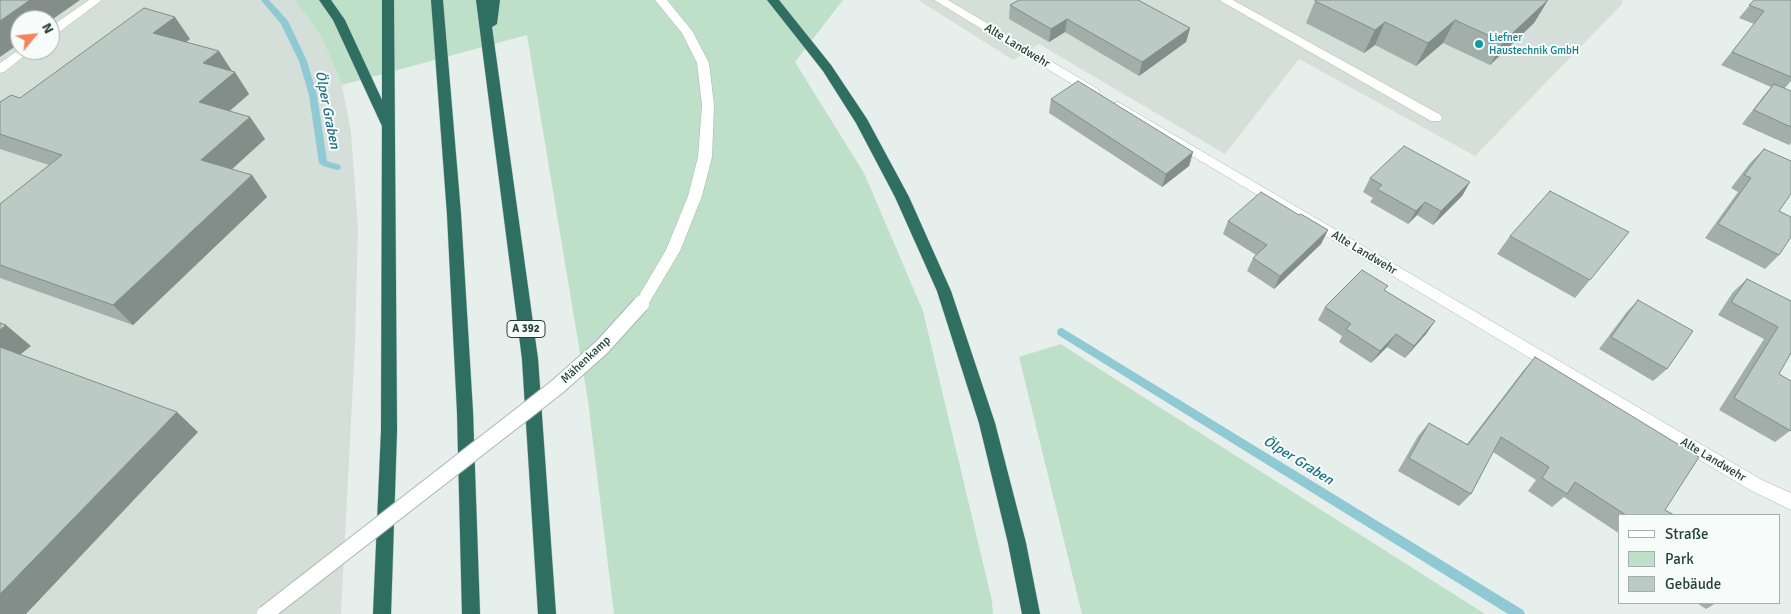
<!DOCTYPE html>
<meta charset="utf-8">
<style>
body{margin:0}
#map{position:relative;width:1791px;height:614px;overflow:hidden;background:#e6efeb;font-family:Signika,sans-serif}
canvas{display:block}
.legend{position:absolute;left:1618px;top:514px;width:162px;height:90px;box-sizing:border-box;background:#f7fbf9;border:1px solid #a3b1ad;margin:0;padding:6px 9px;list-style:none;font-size:15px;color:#24423a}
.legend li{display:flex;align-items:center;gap:10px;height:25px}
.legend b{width:25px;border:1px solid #a3b1ad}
.north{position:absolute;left:10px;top:10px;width:50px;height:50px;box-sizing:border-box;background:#f7fbf9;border:1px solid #a3b1ad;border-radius:50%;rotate:62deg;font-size:14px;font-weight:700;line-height:20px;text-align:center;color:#24423a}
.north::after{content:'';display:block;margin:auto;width:18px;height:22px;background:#f4845f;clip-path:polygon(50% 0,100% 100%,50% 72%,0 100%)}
</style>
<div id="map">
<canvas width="1791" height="614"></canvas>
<ul class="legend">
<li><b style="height:6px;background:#fff"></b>Straße</li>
<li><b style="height:14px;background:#bfe0c8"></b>Park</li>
<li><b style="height:14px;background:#bbcac4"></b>Gebäude</li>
</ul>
<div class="north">N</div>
</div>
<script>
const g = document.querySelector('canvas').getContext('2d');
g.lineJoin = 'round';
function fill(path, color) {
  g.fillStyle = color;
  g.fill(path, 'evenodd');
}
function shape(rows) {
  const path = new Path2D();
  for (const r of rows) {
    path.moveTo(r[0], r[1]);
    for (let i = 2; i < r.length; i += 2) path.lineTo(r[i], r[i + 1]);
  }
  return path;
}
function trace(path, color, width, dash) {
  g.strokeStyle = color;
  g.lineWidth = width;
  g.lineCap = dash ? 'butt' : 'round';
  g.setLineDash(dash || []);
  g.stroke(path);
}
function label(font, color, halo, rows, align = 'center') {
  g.font = font + ' Signika,sans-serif';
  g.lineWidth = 4;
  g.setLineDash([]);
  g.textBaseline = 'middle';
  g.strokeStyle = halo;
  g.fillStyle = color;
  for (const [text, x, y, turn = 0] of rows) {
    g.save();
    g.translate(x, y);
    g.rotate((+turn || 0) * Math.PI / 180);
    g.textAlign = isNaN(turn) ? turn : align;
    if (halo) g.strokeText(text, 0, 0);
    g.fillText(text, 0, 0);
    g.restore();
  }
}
fill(shape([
 [0,0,295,0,322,38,342,85,351,132,358,228,355,345,341,614,0,614],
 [20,20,50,20,50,50,20,50],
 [918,0,1623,0,1622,4,1475,156,1299,59,1225,154,1039,44,1013,60]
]), '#d4dfda');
fill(shape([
 [295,0,843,0,795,62,864,173,923,311,992,601,993,614,614,614,588,401,527,35,342,85,322,38],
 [1061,344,1101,370,1485,614,1082,614,1019,357]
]), '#bfe0c8');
fill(shape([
 [261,0,269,0,288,21,307,61,317,95,327,161,340,165,341,167,340,169,337,170,323,166,319,163,309,95,299,61,281,24,261,0],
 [1062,328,1523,610,1525,614,1508,614,1058,335,1057,332,1058,329,1062,328]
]), '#8ec9d4');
const service = shape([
 [89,0,102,0,54,36,50,37,50,27,89,0],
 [1219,0,1233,0,1441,115,1442,118,1441,121,1431,121,1219,0],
 [20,49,32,50,4,72,0,73,0,63,20,49]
]);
const minor = shape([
 [655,0,667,0,693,32,709,63,714,105,712,157,702,196,680,251,646,308,641,310,636,308,634,304,666,250,688,196,698,157,702,105,697,63,682,33,655,0],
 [934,0,948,0,1098,89,1100,92,1098,95,1090,95,934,0],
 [1118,102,1762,480,1791,493,1791,510,1750,490,1114,109,1112,106,1114,103,1118,102]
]);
const motorway = shape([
 [319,0,331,0,345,20,382,100,382,0,394,0,397,431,391,614,373,614,381,431,382,126,333,20,319,0],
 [431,0,443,0,461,214,473,412,480,614,462,614,457,412,447,214,431,0],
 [476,0,488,0,488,2,488,0,500,0,497,24,492,27,538,359,556,614,538,614,522,359,476,0],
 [767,0,779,0,831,65,867,119,909,197,951,291,995,423,1026,543,1040,614,1022,614,1008,543,979,423,937,291,895,197,856,123,823,71,767,0]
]);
trace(service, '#a8b8b2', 1);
trace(minor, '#a8b8b2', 1);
trace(motorway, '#c2cac8', 1);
fill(service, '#fff');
fill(minor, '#fff');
fill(motorway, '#2f6f62');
const minorBridge = shape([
 [265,614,557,387,602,347,641,304]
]);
trace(minorBridge, '#a8b8b2', 18, []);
trace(minorBridge, '#fff', 16);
fill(shape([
 [1548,0,1534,23,1490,65,1443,43,1416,66,1375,45,1364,53,1306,23,1315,1],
 [1754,0,1791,0,1791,81,1784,89,1791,91,1791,143,1789,145,1742,124,1762,98,1771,87,1721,65,1754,24,1739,18],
 [1010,5,1190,28,1186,42,1139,76,1065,32,1049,42,1009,19],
 [190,39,186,42,219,51,232,71,249,94,230,111,250,117,265,139,231,169,267,197,133,325,0,278,0,204,49,165,0,149,0,102,20,98],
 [1051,99,1193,152,1189,166,1162,187,1049,113],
 [1764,149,1779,211,1779,255,1765,269,1705,238,1738,192,1731,188,1751,162],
 [1370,178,1470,182,1462,196,1433,225,1417,215,1408,224,1370,202,1373,198,1363,192],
 [1299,215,1328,230,1321,244,1274,289,1247,271,1253,258,1256,255,1223,234,1228,221],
 [1510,236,1590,280,1575,298,1497,254],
 [1747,279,1791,301,1779,374,1791,430,1775,442,1719,410,1764,339,1718,315,1733,292],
 [1385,291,1435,321,1426,334,1405,358,1387,347,1371,363,1339,342,1342,336,1318,320,1325,307],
 [1638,300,1667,369,1653,381,1599,349,1626,313],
 [1535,357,1665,510,1674,515,1620,515,1620,534,1564,497,1552,507,1528,491,1536,480,1493,452,1471,494,1459,506,1398,471,1418,436,1429,423,1467,444,1523,371],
 [1697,603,1716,603,1706,609]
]), '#a1aea9');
fill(shape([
 [30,0,80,0,50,21,50,20,20,20,20,43,0,57,0,21],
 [1548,0,1534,23,1490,65,1503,42],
 [175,17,190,39,169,55,153,33],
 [1067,19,1065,32,1049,42,1051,29],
 [1455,20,1443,43,1416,66,1428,43],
 [1385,22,1375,45,1364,53,1375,30],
 [1190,28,1186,42,1139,76,1142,62],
 [219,51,233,73,203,63],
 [235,72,249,94,214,124,199,102],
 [250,117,265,139,218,182,201,160],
 [1193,152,1189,166,1162,187,1166,174],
 [252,175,267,197,133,325,113,305],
 [1470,182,1462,196,1433,225,1441,211],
 [1425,202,1417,215,1408,224,1416,211],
 [1328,230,1321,244,1274,289,1280,276],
 [1435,321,1426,334,1405,358,1414,346],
 [6,325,31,346,11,362,0,353,0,330],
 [1396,334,1387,347,1371,363,1380,351],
 [177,412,198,432,26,614,0,614,0,594]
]), '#838d89');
const building = shape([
 [0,0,30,0,0,21,0,0],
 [1019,0,1138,0,1190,28,1142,62,1067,19,1051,29,1010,5,1019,0],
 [1315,0,1548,0,1503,42,1455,20,1428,43,1385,22,1375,30,1315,1,1315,0],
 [1754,0,1791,0,1791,77,1732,52,1764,11,1749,5,1754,0],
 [144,8,175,17,153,33,219,51,203,63,235,72,199,102,250,117,201,160,252,175,113,305,0,265,0,204,62,155,0,134,0,102,11,95,20,98,144,8],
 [1078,81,1193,152,1166,174,1051,99,1078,81],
 [1774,84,1791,91,1791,127,1754,110,1774,84],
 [1404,146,1470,182,1441,211,1425,202,1416,211,1377,189,1382,185,1370,178,1404,146],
 [1764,149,1791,161,1791,194,1779,211,1791,217,1791,237,1779,255,1718,224,1751,178,1744,175,1764,149],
 [1550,191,1629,232,1590,280,1510,236,1550,191],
 [1261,192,1299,215,1301,214,1328,230,1280,276,1253,258,1267,245,1228,221,1261,192],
 [1362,270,1388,286,1384,290,1435,321,1414,346,1396,334,1380,351,1346,329,1351,324,1325,307,1362,270],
 [1747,279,1791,301,1791,353,1779,374,1791,381,1791,431,1734,398,1778,327,1731,302,1747,279],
 [1638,300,1693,331,1667,369,1611,337,1638,300],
 [0,323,6,325,0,330,0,323],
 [0,347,177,412,0,594,0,347],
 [1535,357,1699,457,1665,510,1674,515,1626,515,1575,482,1567,494,1542,478,1549,467,1501,437,1471,494,1409,458,1429,423,1468,445,1535,357]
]);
fill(building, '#bbcac4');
trace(building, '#838d89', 1);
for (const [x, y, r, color] of [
 [1479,44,5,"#0f9aa8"]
]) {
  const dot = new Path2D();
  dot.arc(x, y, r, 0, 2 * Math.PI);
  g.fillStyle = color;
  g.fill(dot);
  trace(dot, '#f7fbf9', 2);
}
label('11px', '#0d838f', '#f7fbf9', [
 ["Liefner",1489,38],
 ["Haustechnik GmbH",1489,51]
], 'left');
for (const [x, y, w] of [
 [526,329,38]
]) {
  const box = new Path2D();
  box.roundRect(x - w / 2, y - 8.5, w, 17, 4);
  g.fillStyle = '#f7fbf9';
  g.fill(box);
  trace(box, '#24423a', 1);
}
label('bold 11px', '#24423a', null, [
 ["A 392",526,329]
]);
label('12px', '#24423a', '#f7fbf9', [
 ["Alte Landwehr",1017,46,31],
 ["Alte Landwehr",1364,253,31],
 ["Mähenkamp",586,360,-43],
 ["Alte Landwehr",1713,460,31]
]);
label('italic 14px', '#1c6f80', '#f7fbf9', [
 ["Ölper Graben",327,110,79],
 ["Ölper Graben",1298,461,32]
]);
</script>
